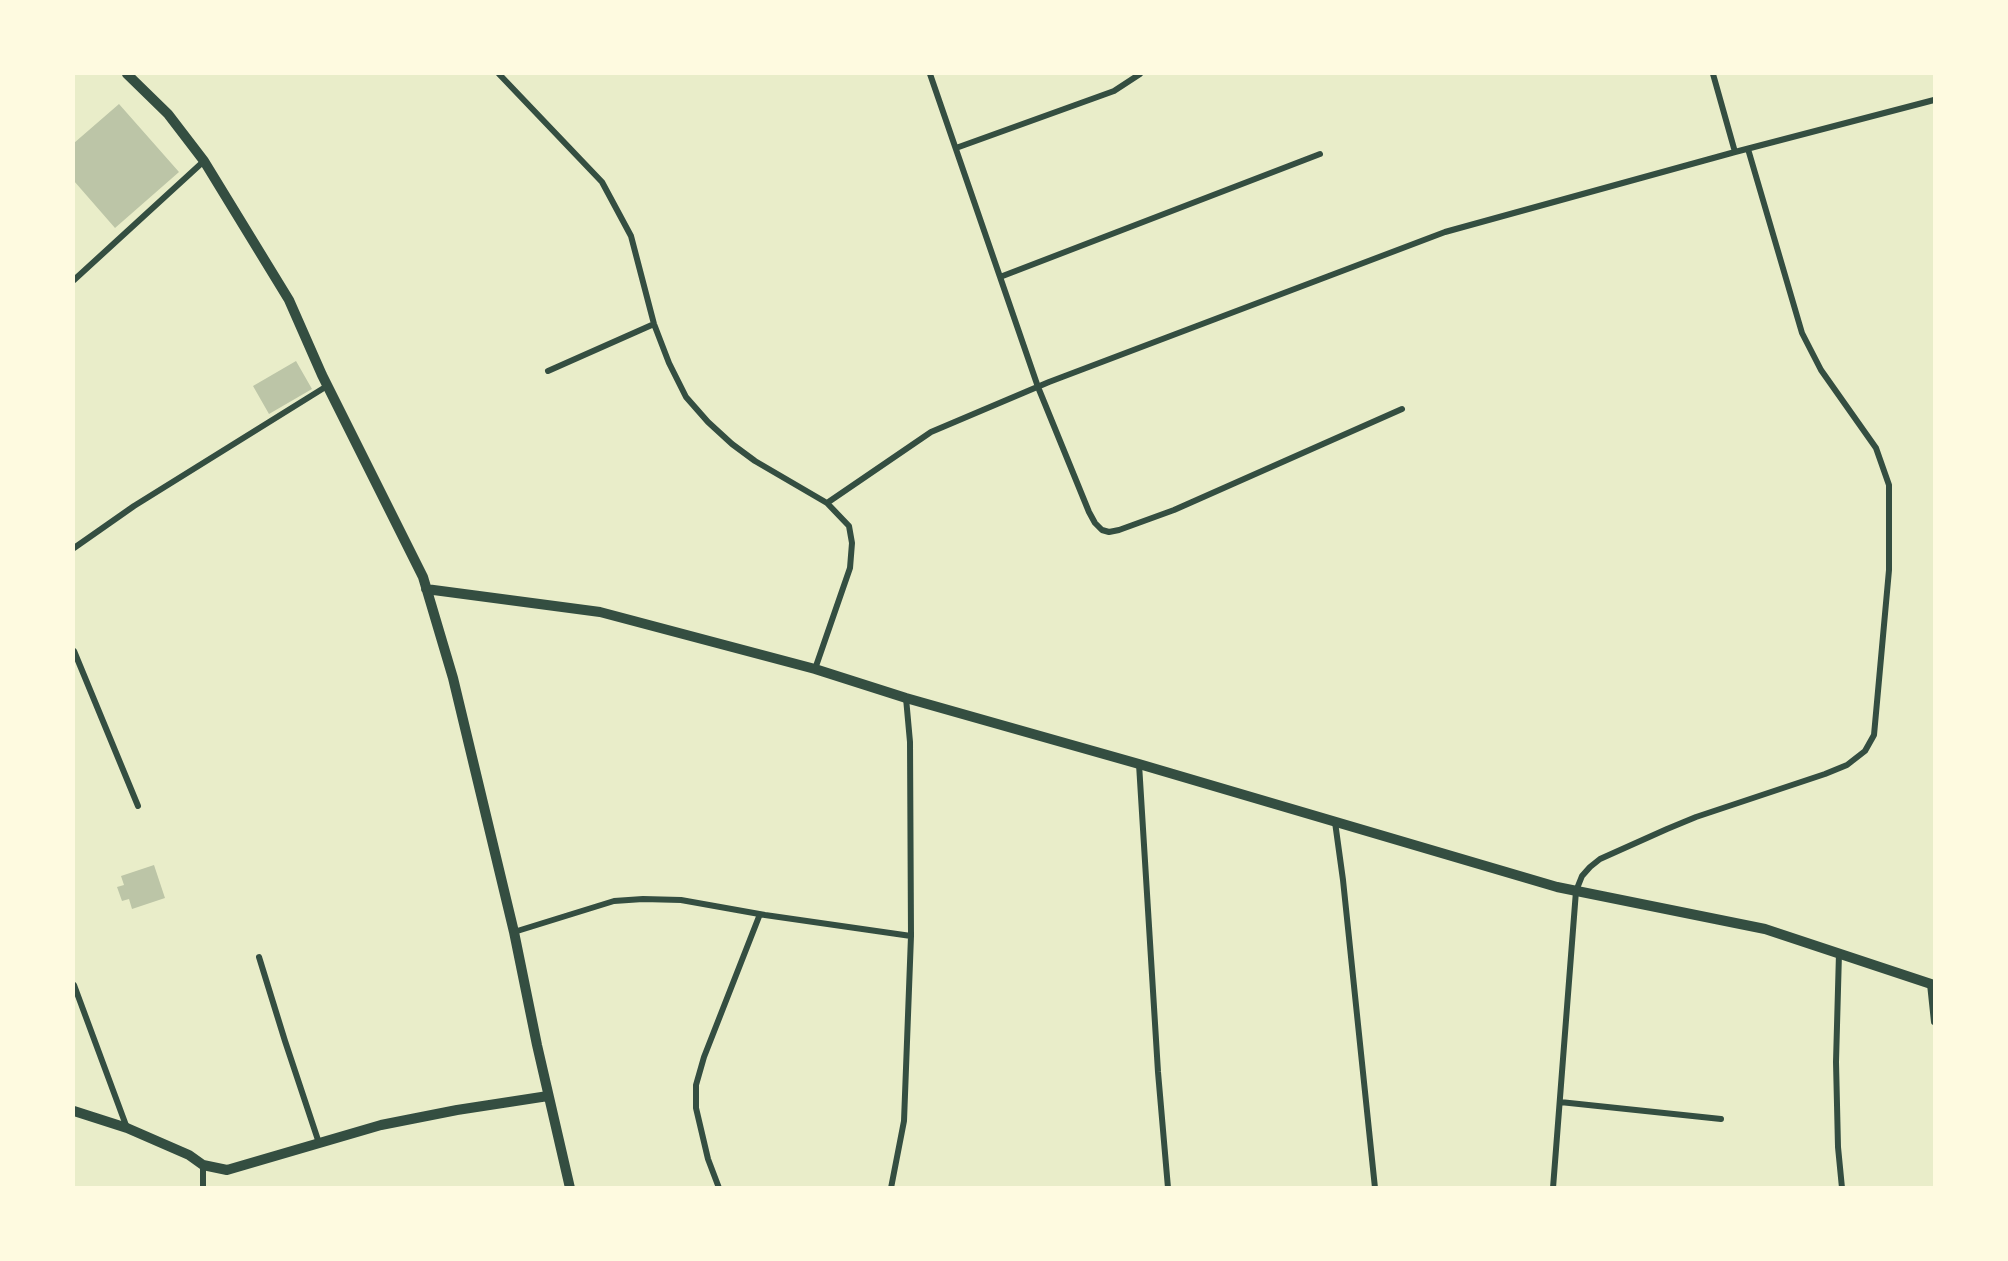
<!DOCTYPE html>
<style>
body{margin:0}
#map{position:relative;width:2008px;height:1261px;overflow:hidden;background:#e9edc9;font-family:Lato,sans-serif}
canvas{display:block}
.frame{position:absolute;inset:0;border:75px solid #fefae0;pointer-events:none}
</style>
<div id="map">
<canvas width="2008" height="1261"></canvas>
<div class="frame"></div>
</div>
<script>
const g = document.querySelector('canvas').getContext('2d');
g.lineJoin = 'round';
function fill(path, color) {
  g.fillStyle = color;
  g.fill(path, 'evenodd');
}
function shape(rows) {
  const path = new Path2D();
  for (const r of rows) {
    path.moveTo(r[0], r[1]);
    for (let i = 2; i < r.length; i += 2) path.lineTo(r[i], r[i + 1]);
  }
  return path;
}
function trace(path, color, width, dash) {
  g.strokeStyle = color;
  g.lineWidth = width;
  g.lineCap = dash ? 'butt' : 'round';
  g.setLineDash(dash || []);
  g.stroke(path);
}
fill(shape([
 [119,104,179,172,115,228,74,181,74,143],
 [296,361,312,389,269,414,253,386],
 [154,865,165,898,132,909,129,899,122,901,117,887,124,885,121,876]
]), '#bcc5a7');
trace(shape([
 [499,74,602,182,631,236,654,324,669,363,686,397,708,422,732,444,755,461,827,503,849,526,852,543,850,568,815,669],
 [930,74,1038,387,1089,512,1095,523,1102,530,1109,532,1119,530,1174,510,1402,409],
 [1713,74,1735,152],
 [956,148,1114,91,1140,74],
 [1000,277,1320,154],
 [74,280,204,161],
 [548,371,654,324],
 [827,503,931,432,1049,382,1445,232,1735,152,1934,100],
 [74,548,134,506,327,386],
 [74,651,138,806],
 [1139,764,1158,1072,1168,1188],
 [1335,822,1343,880,1375,1188],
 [514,932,614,901,643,899,681,900,765,915,911,936],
 [1839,953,1836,1062,1838,1147,1842,1188],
 [259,957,285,1041,319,1143],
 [1930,984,1934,1022],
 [74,985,127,1128],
 [1560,1102,1721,1119],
 [203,1165,203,1188],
 [719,1188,708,1159,696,1108,696,1085,704,1057,760,914],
 [891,1188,904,1121,911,936,910,742,906,698],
 [1553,1188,1576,891,1582,876,1590,867,1600,859,1667,829,1696,817,1825,774,1847,765,1865,751,1874,735,1889,570,1889,485,1876,448,1821,370,1802,333,1748,149]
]), '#344e41', 6);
trace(shape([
 [127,74,168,114,204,161,289,300,322,375,423,577,453,678,514,932,537,1045,570,1188],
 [426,589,600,612,815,669,906,698,1139,764,1557,887,1765,929,1934,985],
 [74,1111,127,1128,189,1155,203,1165,227,1170,381,1125,457,1110,548,1096]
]), '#344e41', 10);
</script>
